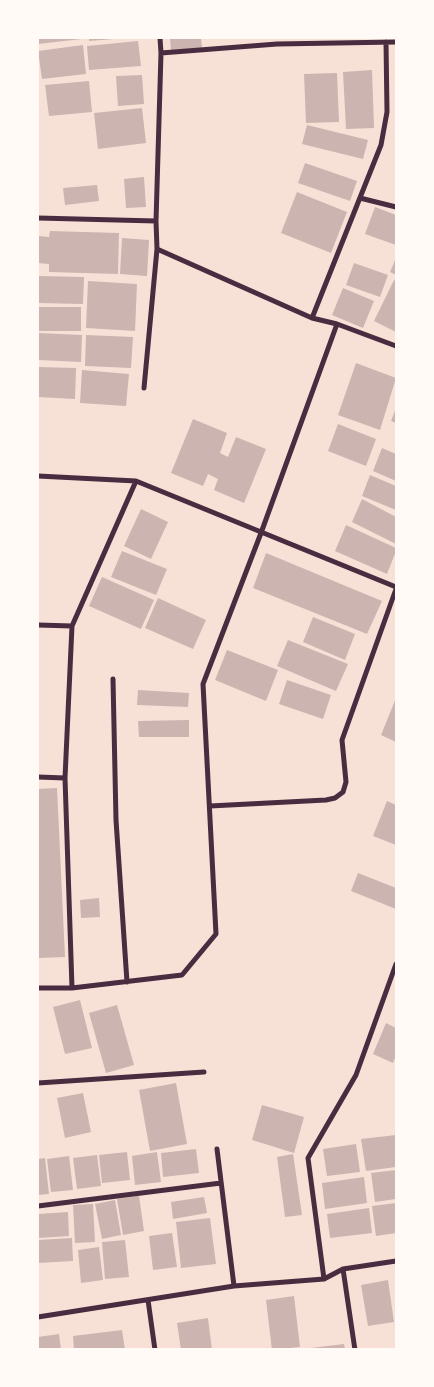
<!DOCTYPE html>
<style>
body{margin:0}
#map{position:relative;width:434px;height:1387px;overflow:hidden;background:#f7e1d7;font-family:"PT Sans",sans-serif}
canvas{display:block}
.frame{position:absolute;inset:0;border:39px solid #fffaf5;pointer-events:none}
</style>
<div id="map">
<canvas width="434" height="1387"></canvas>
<div class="frame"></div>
</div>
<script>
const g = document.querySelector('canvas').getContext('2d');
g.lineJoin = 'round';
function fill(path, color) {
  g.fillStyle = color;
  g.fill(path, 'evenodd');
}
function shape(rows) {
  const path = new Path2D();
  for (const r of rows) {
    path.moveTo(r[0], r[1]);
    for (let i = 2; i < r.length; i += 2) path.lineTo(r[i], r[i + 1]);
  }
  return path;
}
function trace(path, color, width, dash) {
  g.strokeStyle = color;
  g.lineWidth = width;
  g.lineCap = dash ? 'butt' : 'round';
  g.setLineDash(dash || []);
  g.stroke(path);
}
fill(shape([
 [38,38,82,38,82,39,38,44],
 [89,38,114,38,114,39,89,41],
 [170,38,201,38,202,48,171,50],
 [138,41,141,66,89,70,87,46],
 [83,45,86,74,42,79,38,51],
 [372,70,374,128,346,129,343,72],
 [337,73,339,122,306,123,304,74],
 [142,75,144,104,118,106,116,76],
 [89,81,92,112,49,116,45,85],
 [142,108,146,143,98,149,94,113],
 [307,125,368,140,363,159,302,144],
 [305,163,357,181,350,201,298,183],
 [144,177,146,207,126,208,124,179],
 [97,185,99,201,65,205,63,188],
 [297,192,347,212,331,253,281,233],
 [375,207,396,215,396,245,365,234],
 [50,231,119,233,118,274,49,272,49,264,38,263,38,236,49,237],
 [122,238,149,240,147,276,120,274],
 [396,258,396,275,390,272],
 [354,263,388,275,380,297,346,285],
 [38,276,84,277,83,304,38,303],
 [394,280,396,281,396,332,374,321],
 [88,281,137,284,135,331,86,328],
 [343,288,374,301,363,328,332,315],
 [38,307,81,307,81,331,38,331],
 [38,333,82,335,81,362,38,360],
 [86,335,133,337,131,368,85,366],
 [356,363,396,378,380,430,338,415],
 [38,367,76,368,75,399,38,397],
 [82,370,129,374,126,406,80,403],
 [396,408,396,423,391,421],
 [193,419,227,433,220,453,228,457,236,437,266,449,244,503,214,490,218,479,208,474,203,486,171,473],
 [338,424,376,439,366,466,328,451],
 [382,448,396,454,396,481,373,471],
 [370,475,396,486,396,510,362,496],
 [362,499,396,517,396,544,352,522],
 [141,509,168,522,151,559,124,546],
 [346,525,396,548,396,551,387,574,335,551],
 [122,551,167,569,156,595,111,577],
 [266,553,382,601,367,634,253,588],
 [102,577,154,600,141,629,89,606],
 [158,598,206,620,193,649,145,628],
 [313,617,355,634,345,660,303,642],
 [288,640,348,664,336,691,277,666],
 [227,650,278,670,266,701,215,680],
 [287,680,331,695,323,719,279,704],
 [138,690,189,693,188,707,137,705],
 [396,698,396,742,381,735],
 [189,720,189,737,139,737,138,721],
 [57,788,65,957,38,958,38,789],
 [387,801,396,805,396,845,373,836],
 [358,873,396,888,396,909,351,891],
 [99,898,100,917,81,918,80,900],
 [80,1000,92,1048,65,1054,53,1007],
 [117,1005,134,1065,106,1073,89,1013],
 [386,1023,396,1028,396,1055,393,1063,373,1054],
 [176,1083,187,1144,150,1151,139,1090],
 [83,1093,91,1132,65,1138,57,1098],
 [262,1105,304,1117,294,1153,252,1140],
 [396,1135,396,1167,366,1171,361,1139],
 [356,1144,360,1172,327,1176,323,1149],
 [196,1149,199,1173,163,1177,161,1153],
 [127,1152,130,1180,102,1183,99,1155],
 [157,1152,161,1182,135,1185,132,1156],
 [293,1154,302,1215,285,1217,277,1157],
 [97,1155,101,1186,77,1189,73,1158],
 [69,1156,73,1190,51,1192,47,1159],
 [45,1158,49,1194,38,1195,38,1159],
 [396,1170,396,1199,375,1202,371,1173],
 [364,1177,367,1203,325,1209,322,1183],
 [139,1196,144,1231,123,1235,117,1199],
 [204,1197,207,1213,173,1219,171,1202],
 [115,1200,121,1235,102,1239,95,1204],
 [396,1203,396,1233,376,1236,372,1206],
 [93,1204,95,1242,75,1243,73,1205],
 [369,1208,372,1233,330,1238,327,1214],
 [68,1212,69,1236,38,1238,38,1214],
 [210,1218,216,1264,181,1268,176,1222],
 [172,1233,177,1267,153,1270,149,1236],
 [72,1238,73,1261,38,1263,38,1240],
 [125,1240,129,1277,105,1279,102,1242],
 [99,1247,103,1280,81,1283,78,1250],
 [388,1280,394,1322,368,1326,361,1285],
 [294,1296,300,1347,272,1350,266,1300],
 [208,1318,212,1350,181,1350,177,1323],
 [122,1330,125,1350,74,1350,73,1336],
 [59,1334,61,1350,38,1350,38,1337],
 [344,1344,345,1350,311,1350,311,1348]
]), '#ccb4b1');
trace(shape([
 [161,53,277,44,396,42],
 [360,198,396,207],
 [38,218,156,221],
 [157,249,312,318,337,324,396,346],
 [312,318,381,145,387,112,386,42],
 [144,388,157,249,156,221,161,53,160,38],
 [38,476,136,481,396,587],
 [38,625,72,626],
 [113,679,116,820,127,982],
 [38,777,65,778],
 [210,806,326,800,335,798,343,792,346,782,342,740,396,589],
 [38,988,72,988,182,975,216,934,203,684,261,533,337,324],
 [72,988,65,778,72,626,136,481],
 [38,1083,204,1072],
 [217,1149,234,1286],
 [38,1206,221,1183],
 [343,1269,355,1350],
 [324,1279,308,1158,356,1075,396,964],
 [148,1300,155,1350],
 [38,1317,234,1286,324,1279,343,1269,396,1261]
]), '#4a2c40', 5);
</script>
